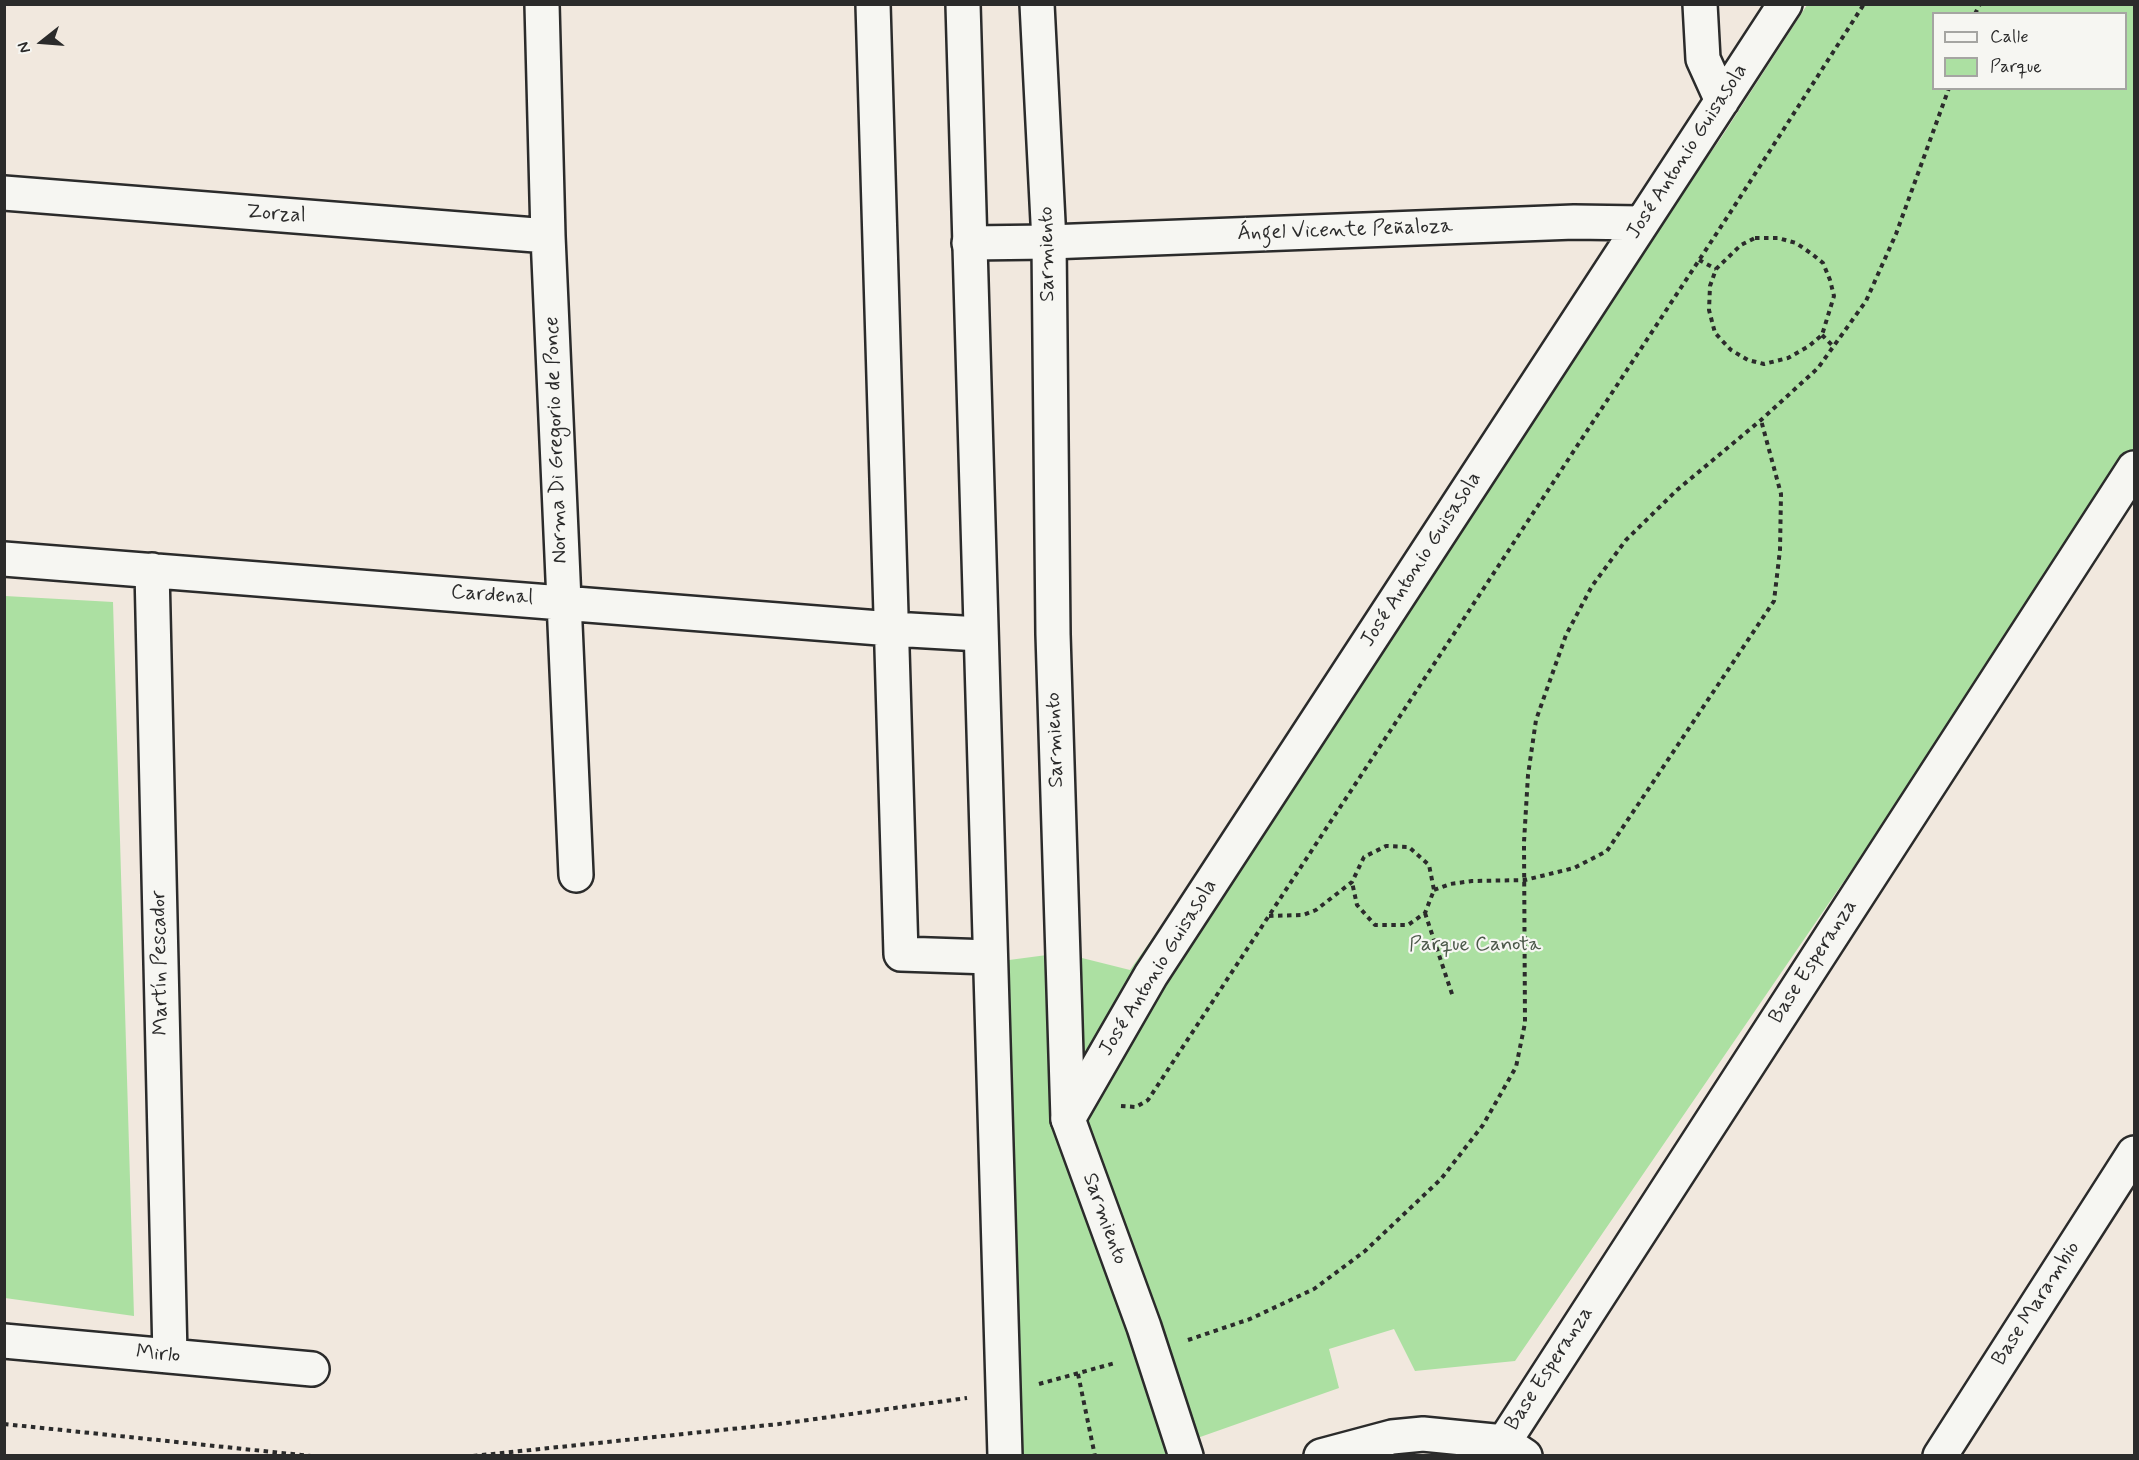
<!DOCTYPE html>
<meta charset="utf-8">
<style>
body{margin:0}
#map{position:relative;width:2139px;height:1460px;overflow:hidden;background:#f1e8de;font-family:Mynerve,sans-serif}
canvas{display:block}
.frame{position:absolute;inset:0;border:6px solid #2b2b2b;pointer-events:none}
.legend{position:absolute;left:1932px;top:12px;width:195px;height:78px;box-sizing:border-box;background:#f6f6f2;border:2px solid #a5a5a2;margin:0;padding:8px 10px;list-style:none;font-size:18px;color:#2b2b2b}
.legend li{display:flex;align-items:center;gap:12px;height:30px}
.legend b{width:30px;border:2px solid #a5a5a2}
.north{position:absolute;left:12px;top:12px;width:60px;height:60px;-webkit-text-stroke:4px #f6f6f2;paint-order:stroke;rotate:253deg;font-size:16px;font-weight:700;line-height:24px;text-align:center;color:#2b2b2b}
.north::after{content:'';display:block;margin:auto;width:21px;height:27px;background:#2b2b2b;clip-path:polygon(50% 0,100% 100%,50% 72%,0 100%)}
</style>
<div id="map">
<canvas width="2139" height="1460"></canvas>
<div class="frame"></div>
<ul class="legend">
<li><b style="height:8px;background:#f6f6f2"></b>Calle</li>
<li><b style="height:16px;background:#ace0a2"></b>Parque</li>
</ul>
<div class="north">N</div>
</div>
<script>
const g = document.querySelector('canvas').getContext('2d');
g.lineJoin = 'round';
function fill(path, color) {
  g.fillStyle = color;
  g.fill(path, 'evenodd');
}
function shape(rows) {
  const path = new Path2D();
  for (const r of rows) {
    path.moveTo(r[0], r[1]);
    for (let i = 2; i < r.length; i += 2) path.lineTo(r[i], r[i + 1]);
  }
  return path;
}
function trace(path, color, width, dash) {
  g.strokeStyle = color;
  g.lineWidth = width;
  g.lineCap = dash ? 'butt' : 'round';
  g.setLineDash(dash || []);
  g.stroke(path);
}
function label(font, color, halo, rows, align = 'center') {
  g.font = font + ' Mynerve,sans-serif';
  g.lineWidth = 4.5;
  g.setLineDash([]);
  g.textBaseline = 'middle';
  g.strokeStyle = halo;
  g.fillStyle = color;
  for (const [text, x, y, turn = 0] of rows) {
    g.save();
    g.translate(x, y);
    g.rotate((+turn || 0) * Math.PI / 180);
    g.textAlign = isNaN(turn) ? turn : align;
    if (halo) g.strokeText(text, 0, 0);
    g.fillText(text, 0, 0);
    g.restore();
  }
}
fill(shape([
 [1807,5,2134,5,2134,458,1515,1361,1415,1371,1394,1329,1329,1349,1339,1388,1186,1442,1064,1124,1179,1455,1016,1455,994,962,1062,953,1130,970,1721,138],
 [1934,14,2126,14,2126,88,1934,88],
 [5,596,113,602,134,1316,5,1298]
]), '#ace0a2');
const minor = shape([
 [542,4,548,236,576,875],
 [873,4,901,954,990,957],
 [1700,4,1703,59,1722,101],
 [4,193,548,236],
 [969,243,1049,242,1574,222,1641,223],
 [4,559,892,629,980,634],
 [152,570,170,1356],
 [1068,1119,1151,975,1785,4],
 [4,1341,312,1369],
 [1321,1456,1392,1437,1423,1434,1504,1442,1525,1456],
 [1495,1456,2134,468],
 [1940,1456,2134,1153]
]);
const major = shape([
 [963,4,1005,1456],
 [1037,4,1049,242,1053,634,1068,1119,1144,1327,1186,1456]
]);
trace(minor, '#2b2b2b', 38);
trace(major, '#2b2b2b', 38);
trace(shape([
 [1975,14,1980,4],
 [1755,238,1778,238,1796,243,1812,254,1823,263,1830,280,1834,296,1822,335,1809,346,1788,358,1764,364,1748,360,1731,350,1715,333,1709,310,1710,286,1716,269,1741,245,1755,238],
 [1699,260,1716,269],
 [1822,335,1833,346],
 [1434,890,1450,884,1472,881,1525,880,1574,868,1607,851,1774,601,1780,550,1781,494,1761,420],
 [1425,913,1453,997],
 [1269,916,1303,915,1316,910,1352,882,1364,857,1386,846,1409,847,1429,865,1434,890,1425,913,1408,925,1375,925,1357,905,1352,882],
 [1121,1106,1136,1107,1148,1100,1728,216,1864,4],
 [1188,1340,1250,1319,1314,1289,1365,1251,1441,1179,1483,1125,1516,1067,1525,1023,1524,842,1528,775,1536,720,1566,635,1592,586,1626,540,1677,490,1761,420,1818,368,1866,301,1896,234,1949,88],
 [1078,1374,1095,1456],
 [1039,1384,1115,1363],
 [4,1424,311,1456],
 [473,1456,779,1424,967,1398]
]), '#2b2b2b', 4, [4.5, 4.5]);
trace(minor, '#f6f6f2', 33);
trace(major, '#f6f6f2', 33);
label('21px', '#2b2b2b', '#f6f6f2', [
 ["José Antonio Guisasola",1688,152,-57],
 ["Zorzal",276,215,4],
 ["Ángel Vicente Peñaloza",1345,231,-2],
 ["Sarmiento",1048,254,-91],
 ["Norma Di Gregorio de Ponce",557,440,-92],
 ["José Antonio Guisasola",1422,560,-57],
 ["Cardenal",492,596,4],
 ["Sarmiento",1056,740,-92],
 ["Base Esperanza",1814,962,-57],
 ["Martín Pescador",161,963,-91],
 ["José Antonio Guisasola",1159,968,-58],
 ["Sarmiento",1104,1219,70],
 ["Base Marambio",2037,1304,-57],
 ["Mirlo",158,1355,5],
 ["Base Esperanza",1550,1369,-57]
]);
label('21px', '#4b5849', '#f6f6f2', [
 ["Parque Canota",1475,946]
]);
</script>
